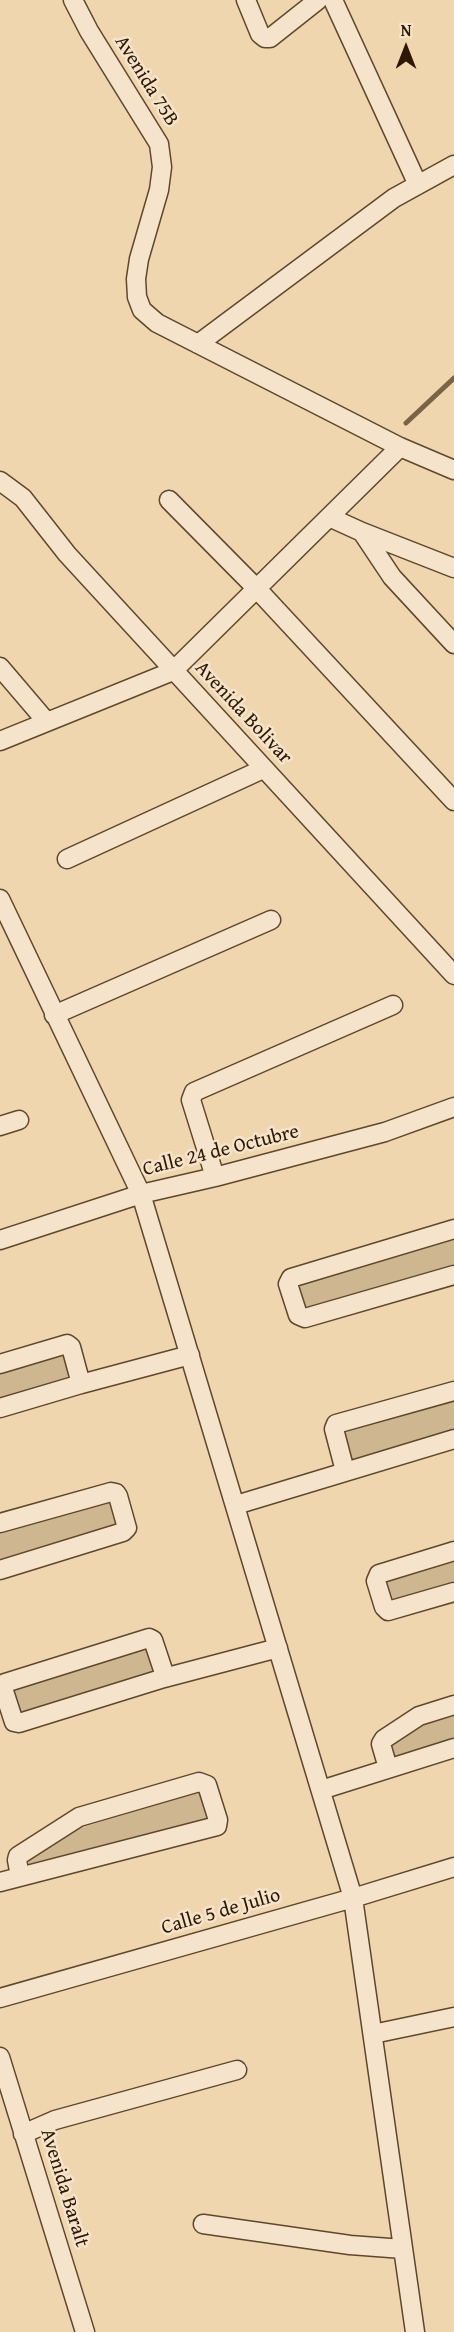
<!DOCTYPE html>
<style>
body{margin:0}
#map{position:relative;width:454px;height:2332px;overflow:hidden;background:#efd6af;font-family:"Gentium Book Plus",serif}
canvas{display:block}
.north{position:absolute;left:376px;top:18px;width:60px;height:60px;-webkit-text-stroke:4px #f5e4cb;paint-order:stroke;rotate:0deg;font-size:16px;font-weight:700;line-height:24px;text-align:center;color:#2d1700}
.north::after{content:'';display:block;margin:auto;width:21px;height:27px;background:#2d1700;clip-path:polygon(50% 0,100% 100%,50% 72%,0 100%)}
</style>
<div id="map">
<canvas width="454" height="2332"></canvas>
<div class="north">N</div>
</div>
<script>
const g = document.querySelector('canvas').getContext('2d');
g.lineJoin = 'round';
function fill(path, color) {
  g.fillStyle = color;
  g.fill(path, 'evenodd');
}
function shape(rows) {
  const path = new Path2D();
  for (const r of rows) {
    path.moveTo(r[0], r[1]);
    for (let i = 2; i < r.length; i += 2) path.lineTo(r[i], r[i + 1]);
  }
  return path;
}
function trace(path, color, width, dash) {
  g.strokeStyle = color;
  g.lineWidth = width;
  g.lineCap = dash ? 'butt' : 'round';
  g.setLineDash(dash || []);
  g.stroke(path);
}
function label(font, color, halo, rows, align = 'center') {
  g.font = font + ' "Gentium Book Plus",serif';
  g.lineWidth = 5;
  g.setLineDash([]);
  g.textBaseline = 'middle';
  g.strokeStyle = halo;
  g.fillStyle = color;
  for (const [text, x, y, turn = 0] of rows) {
    g.save();
    g.translate(x, y);
    g.rotate((+turn || 0) * Math.PI / 180);
    g.textAlign = isNaN(turn) ? turn : align;
    if (halo) g.strokeText(text, 0, 0);
    g.fillText(text, 0, 0);
    g.restore();
  }
}
fill(shape([
 [454,1239,454,1267,305,1309,299,1285],
 [66,1351,72,1379,0,1399,0,1371],
 [454,1401,454,1430,351,1461,343,1432],
 [111,1501,119,1526,0,1562,0,1532],
 [454,1560,454,1585,391,1603,383,1582],
 [147,1647,157,1675,21,1715,12,1688],
 [454,1710,454,1741,395,1759,389,1740,414,1721],
 [200,1792,208,1821,30,1867,28,1860,77,1829]
]), '#ceb691');
trace(shape([
 [406,423,454,378]
]), '#7a6346', 5);
const street = shape([
 [73,0,89,31,159,144,162,167,159,190,139,259,136,279,137,297,142,310,157,323,400,447,454,470],
 [246,0,260,34,265,38,270,38,318,0],
 [333,0,418,185],
 [198,344,394,198,454,165],
 [0,481,23,498,67,554,454,975],
 [169,500,257,589,454,801],
 [329,517,362,532,454,568],
 [362,532,392,577,454,644],
 [0,667,46,721],
 [0,741,173,671,400,447],
 [67,859,263,769],
 [0,899,141,1194,353,1898,415,2332],
 [54,1015,271,920],
 [0,1126,19,1120],
 [215,1177,191,1100,194,1092,393,1005],
 [454,1229,291,1278,288,1284,298,1315,305,1318,454,1275],
 [0,1240,141,1194,215,1177,385,1132,454,1107],
 [0,1364,67,1344,71,1347,81,1384],
 [0,1408,81,1384,190,1355],
 [345,1471,334,1429,336,1424,454,1391],
 [236,1505,454,1439],
 [0,1523,111,1492,116,1493,118,1496,127,1528,123,1532,0,1570],
 [454,1551,379,1574,376,1581,384,1607,388,1611,454,1592],
 [164,1678,165,1676,153,1640,149,1638,5,1683,3,1688,14,1722,19,1723,164,1678,278,1648],
 [388,1768,381,1744,384,1739,419,1716,454,1705],
 [321,1790,454,1748],
 [0,1882,217,1826,218,1820,207,1785,199,1782,79,1817,18,1856,17,1860,20,1876],
 [0,1998,353,1898,454,1867],
 [373,2034,454,2017],
 [0,2057,85,2332],
 [23,2134,55,2120,237,2070],
 [203,2224,350,2245,403,2249]
]);
trace(street, '#5e472c', 21);
trace(street, '#f5e4cb', 18);
label('20px', '#2d1700', '#f5e4cb', [
 ["Avenida 75B",146,81,58],
 ["Avenida Bolivar",243,713,47],
 ["Calle 24 de Octubre",221,1151,-14],
 ["Calle 5 de Julio",221,1912,-16],
 ["Avenida Baralt",64,2188,73]
]);
</script>
